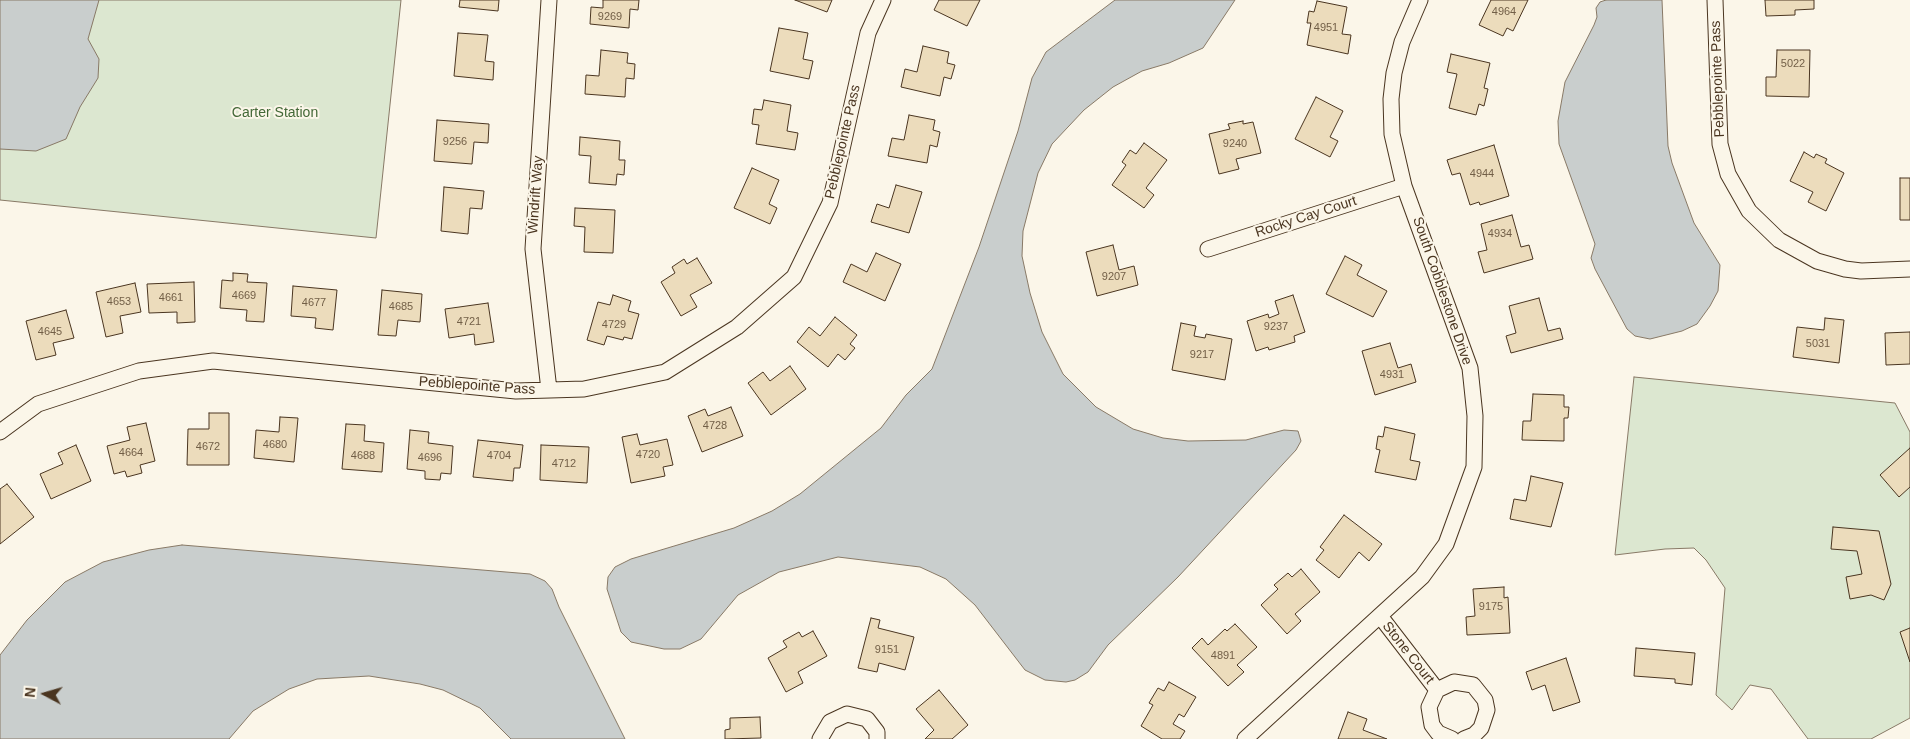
<!DOCTYPE html>
<style>
body{margin:0}
#map{position:relative;width:1910px;height:739px;overflow:hidden;background:#fbf6e9;font-family:Helvetica,sans-serif}
canvas{display:block}
.north{position:absolute;left:20px;top:669px;width:50px;height:50px;-webkit-text-stroke:4px #fbf6e9;paint-order:stroke;rotate:276deg;font-size:14px;font-weight:700;line-height:20px;text-align:center;color:#4a3520}
.north::after{content:'';display:block;margin:auto;width:18px;height:22px;background:#4a3520;clip-path:polygon(50% 0,100% 100%,50% 72%,0 100%)}
</style>
<div id="map">
<canvas width="1910" height="739"></canvas>
<div class="north">N</div>
</div>
<script>
const g = document.querySelector('canvas').getContext('2d');
g.lineJoin = 'round';
function fill(path, color) {
  g.fillStyle = color;
  g.fill(path, 'evenodd');
}
function shape(rows) {
  const path = new Path2D();
  for (const r of rows) {
    path.moveTo(r[0], r[1]);
    for (let i = 2; i < r.length; i += 2) path.lineTo(r[i], r[i + 1]);
  }
  return path;
}
function trace(path, color, width, dash) {
  g.strokeStyle = color;
  g.lineWidth = width;
  g.lineCap = dash ? 'butt' : 'round';
  g.setLineDash(dash || []);
  g.stroke(path);
}
function label(font, color, halo, rows, align = 'center') {
  g.font = font + ' Helvetica,sans-serif';
  g.lineWidth = 4;
  g.setLineDash([]);
  g.textBaseline = 'middle';
  g.strokeStyle = halo;
  g.fillStyle = color;
  for (const [text, x, y, turn = 0] of rows) {
    g.save();
    g.translate(x, y);
    g.rotate((+turn || 0) * Math.PI / 180);
    g.textAlign = isNaN(turn) ? turn : align;
    if (halo) g.strokeText(text, 0, 0);
    g.fillText(text, 0, 0);
    g.restore();
  }
}
const green = shape([
 [0,0,401,0,376,238,0,200,0,0],
 [1634,377,1895,403,1910,432,1910,718,1871,739,1808,739,1771,689,1750,685,1732,710,1716,695,1725,588,1706,560,1694,548,1665,549,1615,555,1634,377]
]);
fill(green, '#dce7d0');
trace(green, '#887966', 1);
const water = shape([
 [0,0,99,0,88,39,99,59,98,78,80,107,66,139,36,151,0,149,0,0],
 [1115,0,1235,0,1203,48,1169,63,1142,71,1113,87,1084,110,1052,144,1038,173,1023,231,1022,256,1030,293,1042,332,1063,374,1096,407,1133,429,1163,438,1188,441,1246,440,1284,430,1298,431,1301,441,1296,450,1178,577,1108,645,1088,672,1075,680,1066,682,1045,680,1025,670,975,605,946,579,920,567,838,557,779,572,738,595,701,639,680,649,664,649,631,642,621,632,607,589,608,577,615,567,631,559,734,528,772,511,800,494,881,428,906,395,932,369,979,247,1018,131,1032,78,1046,52,1115,0],
 [1606,0,1662,0,1668,146,1672,163,1694,223,1720,265,1718,291,1710,306,1697,324,1682,331,1650,339,1635,336,1627,329,1595,269,1591,258,1595,244,1559,144,1558,121,1565,82,1594,25,1597,17,1596,8,1600,2,1606,0],
 [182,545,530,574,545,581,552,589,559,607,625,739,511,739,480,708,443,690,420,684,369,676,317,679,289,689,253,711,229,739,0,739,0,655,27,620,65,582,103,562,149,550,182,545]
]);
fill(water, '#c9cecd');
trace(water, '#887966', 1);
const building = shape([
 [460,0,499,0,498,11,459,7,460,0],
 [603,0,639,0,638,10,630,9,629,28,590,24,591,7,603,8,603,0],
 [795,0,832,0,827,12,795,0],
 [939,0,980,0,967,26,934,10,939,0],
 [1491,0,1528,0,1513,31,1507,28,1503,36,1479,25,1491,0],
 [1765,0,1814,0,1814,9,1795,10,1795,15,1766,16,1765,0],
 [1317,1,1347,7,1342,34,1351,35,1348,54,1307,45,1311,23,1307,23,1309,11,1314,12,1317,1],
 [779,28,808,33,803,59,813,61,809,79,770,71,779,28],
 [458,33,488,35,485,61,494,62,493,80,454,76,458,33],
 [923,46,949,52,947,63,955,65,951,79,944,77,940,96,901,87,905,69,917,72,923,46],
 [601,50,628,53,627,63,635,64,634,79,626,78,625,97,585,94,586,75,599,76,601,50],
 [1777,50,1810,50,1809,97,1766,96,1766,77,1776,77,1777,50],
 [1451,54,1490,63,1484,88,1488,89,1484,106,1479,104,1476,115,1449,108,1457,74,1447,72,1451,54],
 [1316,97,1343,111,1330,137,1338,141,1330,157,1295,139,1316,97],
 [764,100,791,105,787,131,798,133,795,150,756,144,759,125,752,124,754,109,762,110,764,100],
 [909,115,935,120,933,130,940,132,937,147,930,145,927,163,888,156,892,138,904,140,909,115],
 [437,120,489,124,488,143,474,142,472,164,434,161,437,120],
 [1243,121,1243,124,1253,122,1261,153,1236,159,1239,169,1219,174,1209,134,1230,129,1228,124,1243,121],
 [580,137,620,141,619,160,625,160,624,175,617,174,616,185,589,183,591,156,579,155,580,137],
 [1144,143,1167,160,1146,188,1154,195,1144,208,1112,185,1126,165,1122,162,1130,150,1136,154,1144,143],
 [1494,145,1509,196,1480,205,1479,202,1470,205,1460,173,1452,175,1447,160,1494,145],
 [1804,152,1814,158,1816,154,1827,159,1825,163,1844,173,1826,211,1808,202,1813,192,1790,181,1804,152],
 [752,168,779,180,769,204,777,208,770,224,734,208,752,168],
 [1900,178,1910,178,1910,220,1900,220,1900,178],
 [896,185,922,192,909,233,871,222,877,204,889,208,896,185],
 [444,187,484,191,482,209,470,208,468,234,441,231,444,187],
 [575,208,615,210,613,253,584,252,585,227,574,226,575,208],
 [1512,215,1521,247,1529,245,1533,259,1484,273,1478,252,1487,250,1481,224,1512,215],
 [1113,245,1119,270,1134,266,1138,285,1097,296,1086,252,1113,245],
 [876,253,901,264,885,301,843,282,851,264,867,272,876,253],
 [1345,256,1362,265,1357,275,1387,291,1373,317,1326,294,1345,256],
 [697,258,712,283,690,295,697,307,681,316,661,282,675,273,672,267,684,259,687,264,697,258],
 [233,273,248,274,247,282,267,283,264,322,246,321,247,310,220,308,222,280,233,281,233,273],
 [194,282,195,322,177,323,177,312,149,313,147,284,194,282],
 [135,283,141,312,120,316,123,333,106,337,96,292,135,283],
 [293,286,337,290,333,330,315,328,316,318,291,316,293,286],
 [382,290,422,294,420,322,398,320,396,336,378,335,382,290],
 [613,295,631,301,628,311,639,314,632,339,624,337,623,340,607,336,604,345,587,340,598,302,610,305,613,295],
 [1293,295,1305,332,1294,336,1295,342,1269,350,1268,347,1256,351,1247,321,1268,314,1269,318,1279,314,1275,301,1293,295],
 [1539,298,1548,331,1560,328,1563,339,1511,353,1506,336,1516,333,1509,306,1539,298],
 [488,303,494,342,475,345,474,334,449,338,445,309,488,303],
 [66,310,74,338,53,343,56,355,36,360,26,321,66,310],
 [835,317,857,335,850,344,855,348,845,360,838,354,828,367,797,342,809,327,820,336,835,317],
 [1825,318,1844,320,1839,363,1793,357,1797,327,1824,330,1825,318],
 [1181,323,1196,326,1194,336,1205,338,1206,334,1232,339,1225,380,1172,370,1181,323],
 [1910,332,1910,364,1886,365,1885,333,1910,332],
 [1390,343,1398,368,1411,364,1416,382,1375,395,1362,351,1390,343],
 [790,366,806,389,771,415,748,383,763,372,770,381,790,366],
 [1533,394,1564,395,1564,407,1569,407,1568,418,1564,418,1564,441,1522,440,1523,421,1531,421,1533,394],
 [731,407,743,436,702,452,688,416,705,409,708,416,731,407],
 [209,413,229,413,229,465,187,465,188,429,209,429,209,413],
 [280,417,298,418,294,462,254,458,256,430,279,432,280,417],
 [146,423,155,461,140,465,142,473,127,477,125,471,114,474,107,446,130,440,127,427,146,423],
 [346,424,365,425,364,441,384,443,382,472,342,469,346,424],
 [1385,427,1415,434,1410,460,1420,462,1416,480,1375,472,1380,450,1376,449,1378,436,1383,437,1385,427],
 [410,430,429,432,428,443,453,446,451,474,441,473,440,480,425,479,425,471,407,469,410,430],
 [637,434,640,445,667,439,673,465,663,467,665,476,631,483,622,437,637,434],
 [478,440,523,445,520,468,514,468,513,481,473,477,478,440],
 [76,445,91,481,51,499,40,474,63,464,58,453,76,445],
 [541,445,589,447,587,483,540,480,541,445],
 [1910,448,1910,487,1899,497,1880,475,1910,448],
 [1531,476,1563,483,1551,527,1510,519,1514,499,1526,501,1531,476],
 [7,484,34,517,0,544,0,489,7,484],
 [1344,515,1382,544,1369,561,1359,552,1339,578,1316,560,1324,550,1320,547,1344,515],
 [1833,527,1879,531,1891,584,1884,600,1871,595,1850,599,1846,577,1862,574,1857,551,1831,549,1833,527],
 [1301,569,1320,592,1295,614,1301,621,1287,634,1261,605,1278,589,1274,585,1288,573,1292,577,1301,569],
 [1504,587,1504,598,1508,597,1510,633,1467,635,1466,617,1475,616,1473,589,1504,587],
 [871,618,880,620,878,628,914,637,905,670,879,663,877,672,858,668,871,618],
 [1235,624,1257,647,1237,665,1244,672,1228,686,1192,648,1202,638,1208,645,1225,629,1227,631,1235,624],
 [1910,628,1910,662,1900,632,1910,628],
 [813,631,827,656,798,672,803,683,786,692,768,658,787,647,783,641,799,632,802,637,813,631],
 [1636,648,1695,653,1692,685,1675,683,1675,679,1634,676,1636,648],
 [1566,658,1580,702,1553,711,1545,685,1532,690,1526,672,1566,658],
 [1169,682,1196,697,1184,717,1179,714,1173,724,1185,731,1180,739,1162,739,1141,726,1153,705,1149,703,1158,688,1164,691,1169,682],
 [939,690,968,725,952,739,925,739,934,730,916,709,939,690],
 [1348,712,1367,719,1363,730,1387,739,1338,739,1348,712],
 [760,717,761,738,725,739,725,730,730,729,730,718,760,717]
]);
fill(building, '#ecdcbc');
trace(building, '#4a3520', 1);
const street = shape([
 [1715,0,1720,144,1728,174,1749,211,1779,240,1817,261,1845,269,1861,271,1910,269],
 [1208,249,1404,186],
 [549,390,533,249,549,0],
 [0,432,38,404,139,371,213,361,516,391,584,389,665,372,737,327,794,277,830,203,868,33,883,0],
 [1380,616,1437,690],
 [820,739,830,722,847,714,867,719,877,732,877,739],
 [1245,739,1422,577,1446,544,1474,467,1475,416,1470,368,1404,186,1392,134,1391,99,1394,73,1402,42,1420,0],
 [1452,739,1438,733,1432,725,1429,707,1437,690,1454,682,1473,685,1485,700,1487,710,1481,728,1474,735,1464,739]
]);
trace(street, '#4a3520', 17);
trace(street, '#fbf6e9', 15);
label('11px', '#725f47', null, [
 ["4964",1504,12],
 ["9269",610,17],
 ["4951",1326,28],
 ["5022",1793,64],
 ["9256",455,142],
 ["9240",1235,144],
 ["4944",1482,174],
 ["4934",1500,234],
 ["9207",1114,277],
 ["4669",244,296],
 ["4661",171,298],
 ["4653",119,302],
 ["4677",314,303],
 ["4685",401,307],
 ["4721",469,322],
 ["4729",614,325],
 ["9237",1276,327],
 ["4645",50,332],
 ["5031",1818,344],
 ["9217",1202,355],
 ["4931",1392,375],
 ["4728",715,426],
 ["4680",275,445],
 ["4672",208,447],
 ["4664",131,453],
 ["4720",648,455],
 ["4688",363,456],
 ["4704",499,456],
 ["4696",430,458],
 ["4712",564,464],
 ["9175",1491,607],
 ["9151",887,650],
 ["4891",1223,656]
]);
label('14px', '#4a3520', '#fbf6e9', [
 ["Pebblepointe Pass",1718,79,-92],
 ["Pebblepointe Pass",843,142,-77],
 ["Windrift Way",536,195,-86],
 ["Rocky Cay Court",1306,217,-18],
 ["South Cobblestone Drive",1442,291,71],
 ["Pebblepointe Pass",477,386,4],
 ["Stone Court",1408,653,52]
]);
label('14px', '#436837', '#fbf6e9', [
 ["Carter Station",275,113]
]);
</script>
